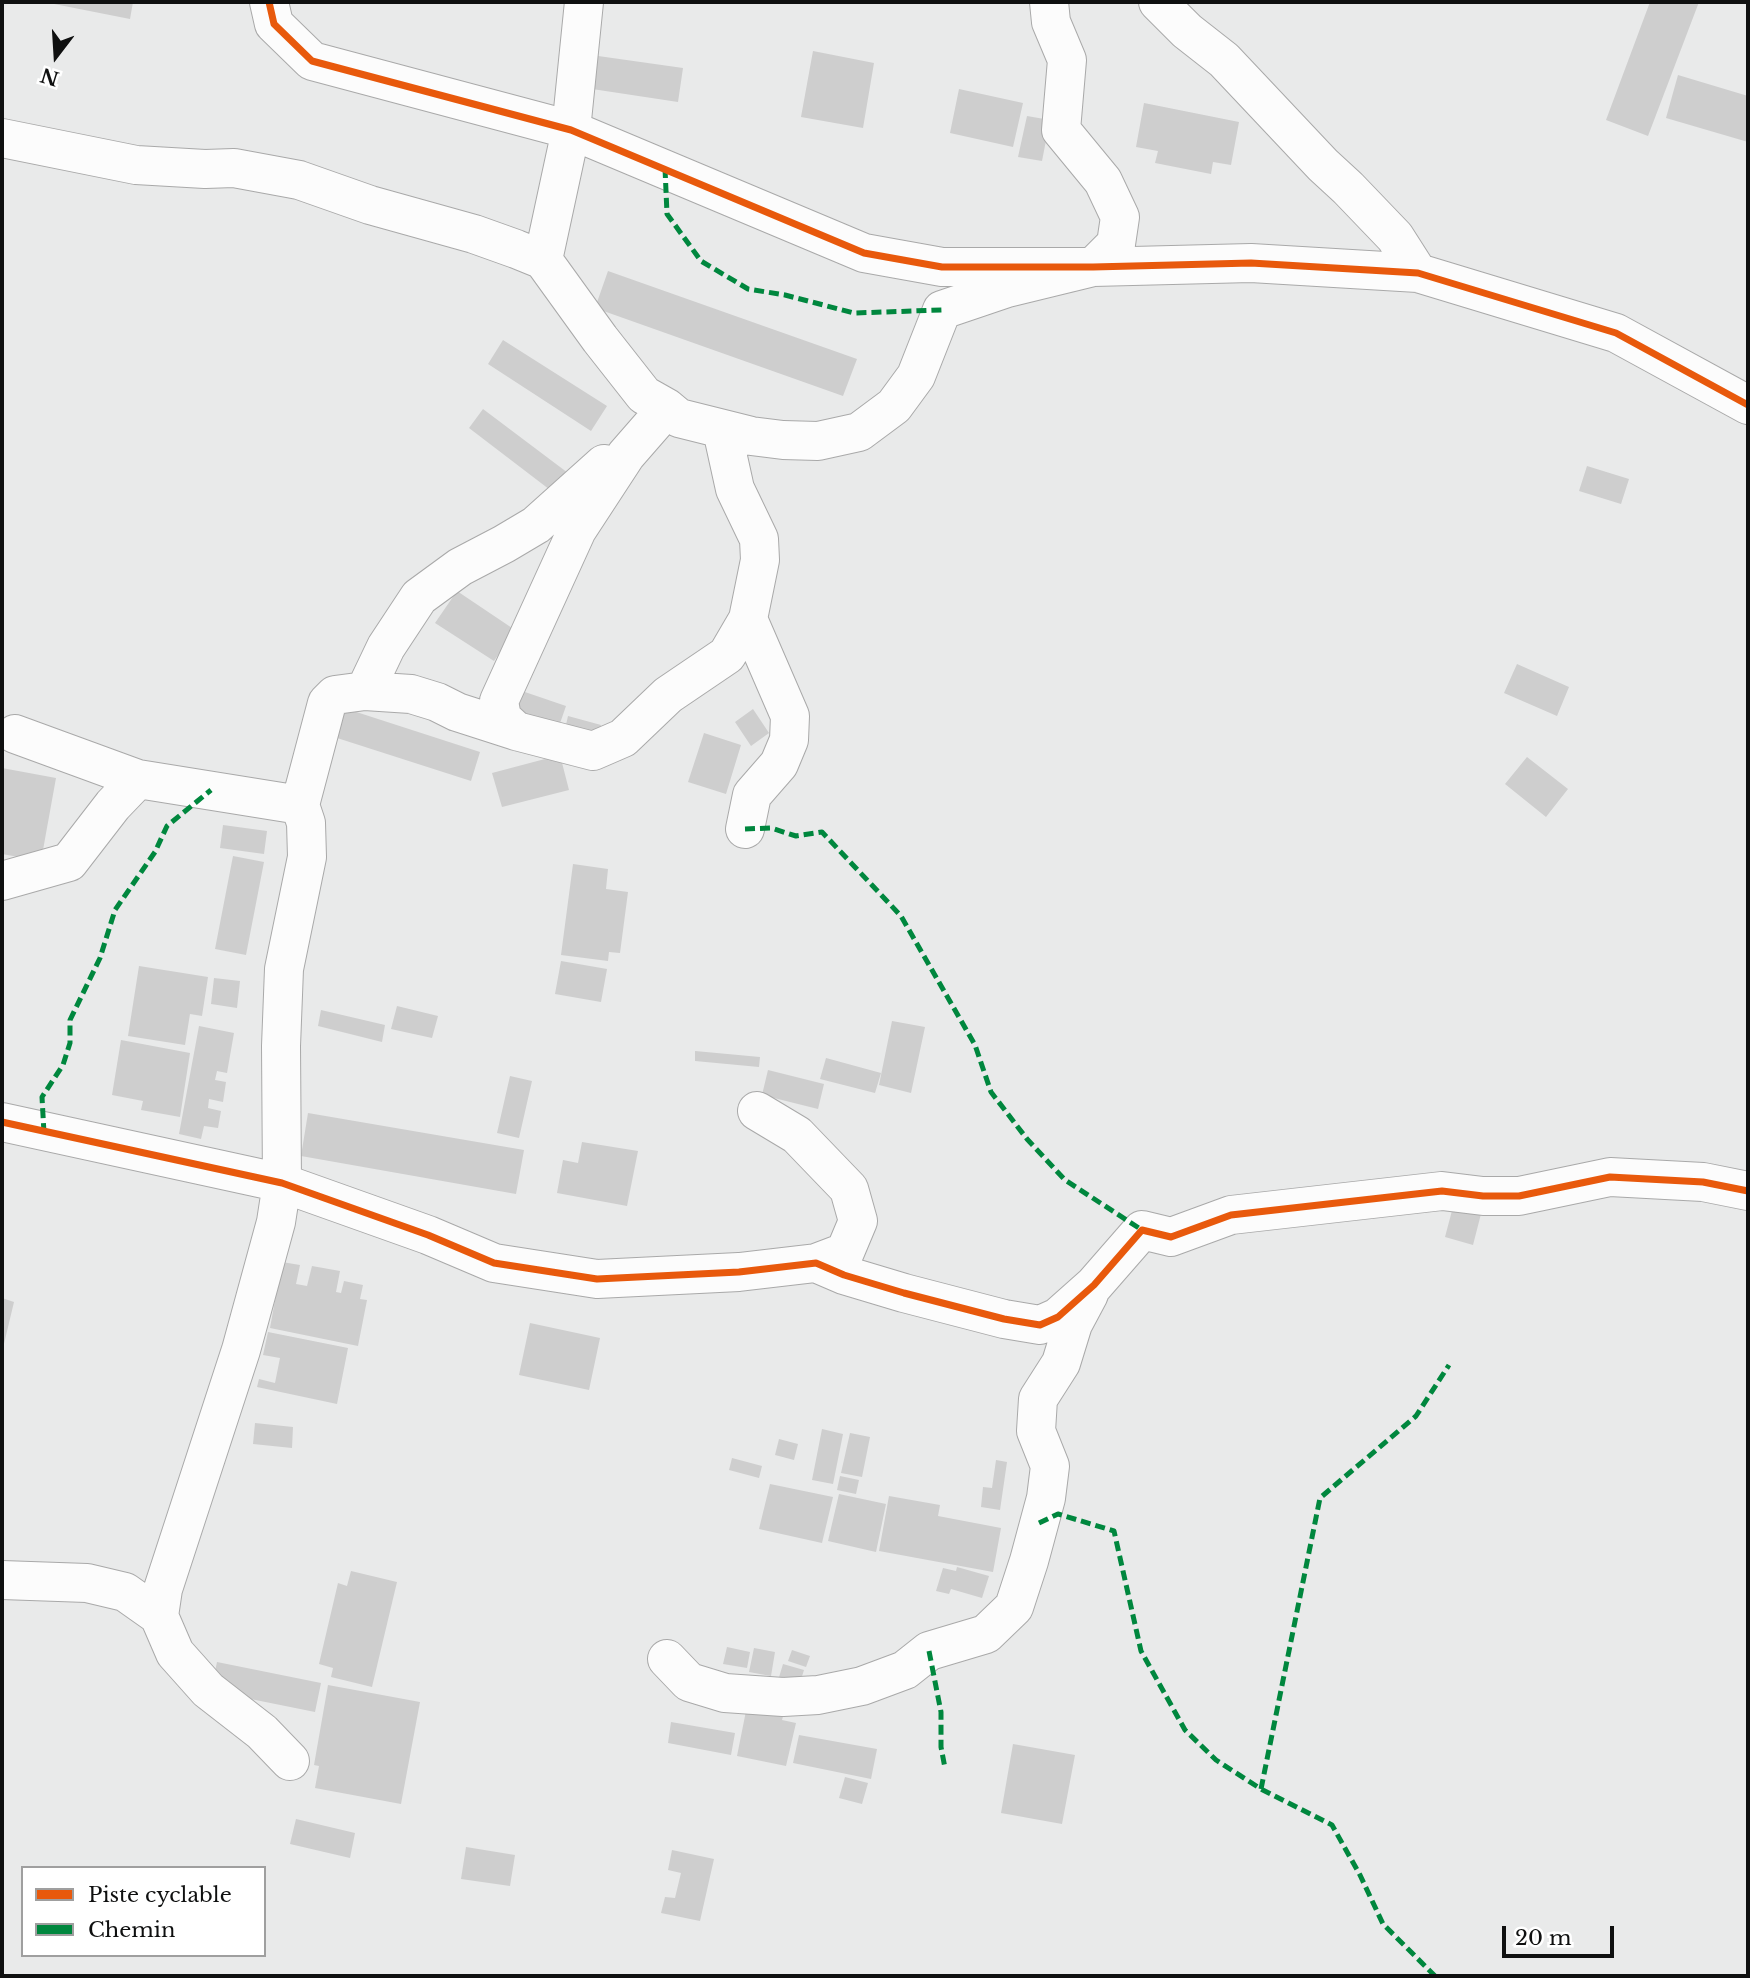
<!DOCTYPE html>
<style>
body{margin:0}
#map{position:relative;width:1750px;height:1978px;overflow:hidden;background:#e9eaea;font-family:"Libre Baskerville",serif}
canvas{display:block}
.frame{position:absolute;inset:0;border:4px solid #0f1010;pointer-events:none}
.legend{position:absolute;left:21px;top:1866px;width:245px;height:91px;box-sizing:border-box;background:#fff;border:2px solid #9f9f9f;margin:0;padding:9px 12px;list-style:none;font-size:21px;color:#0f1010}
.legend li{display:flex;align-items:center;gap:14px;height:35px}
.legend b{width:35px;border:2px solid #9f9f9f}
.north{position:absolute;left:21px;top:21px;width:70px;height:70px;-webkit-text-stroke:5px #fff;paint-order:stroke;rotate:197deg;font-size:19px;font-weight:700;line-height:28px;text-align:center;color:#0f1010}
.north::after{content:'';display:block;margin:auto;width:24px;height:32px;background:#0f1010;clip-path:polygon(50% 0,100% 100%,50% 72%,0 100%)}
.scale{position:absolute;left:1502px;top:1926px;width:112px;height:32px;box-sizing:border-box;border:4px solid #0f1010;border-top:0;padding-left:9px;font-size:21px;line-height:24px;white-space:nowrap;color:#0f1010;-webkit-text-stroke:5px #fff;paint-order:stroke}
</style>
<div id="map">
<canvas width="1750" height="1978"></canvas>
<div class="frame"></div>
<ul class="legend">
<li><b style="height:9px;background:#e8590c"></b>Piste cyclable</li>
<li><b style="height:9px;background:#00873e"></b>Chemin</li>
</ul>
<div class="north">N</div>
<div class="scale">20 m</div>
</div>
<script>
const g = document.querySelector('canvas').getContext('2d');
g.lineJoin = 'round';
function fill(path, color) {
  g.fillStyle = color;
  g.fill(path, 'evenodd');
}
function shape(rows) {
  const path = new Path2D();
  for (const r of rows) {
    path.moveTo(r[0], r[1]);
    for (let i = 2; i < r.length; i += 2) path.lineTo(r[i], r[i + 1]);
  }
  return path;
}
function trace(path, color, width, dash) {
  g.strokeStyle = color;
  g.lineWidth = width;
  g.lineCap = dash ? 'butt' : 'round';
  g.setLineDash(dash || []);
  g.stroke(path);
}
fill(shape([
 [44,2,133,2,130,19],
 [1650,2,1699,2,1648,136,1606,120],
 [813,51,874,63,863,128,801,117],
 [584,54,683,68,678,102,579,87],
 [1678,75,1748,96,1748,142,1666,118],
 [959,89,1023,103,1013,147,950,133],
 [1144,103,1239,122,1231,165,1213,162,1211,174,1155,163,1158,151,1136,147],
 [1027,116,1050,120,1042,161,1018,157],
 [608,271,857,359,843,396,595,308],
 [503,340,607,406,591,431,488,364],
 [483,409,572,476,558,496,469,428],
 [1587,466,1629,479,1621,504,1579,491],
 [457,591,515,630,494,661,435,623],
 [1517,664,1569,687,1557,716,1504,693],
 [519,690,566,706,557,732,510,715],
 [344,708,480,752,471,781,334,737],
 [753,709,769,733,751,746,735,722],
 [568,716,601,725,595,746,563,738],
 [704,733,741,745,726,794,688,782],
 [560,755,569,790,502,807,492,773],
 [1527,757,1568,789,1546,817,1505,784],
 [2,768,56,778,41,861,2,854],
 [223,825,267,831,264,854,220,848],
 [233,856,264,862,246,955,215,949],
 [573,864,608,869,606,889,628,892,620,953,609,952,608,961,561,955],
 [561,961,607,969,601,1002,555,994],
 [139,966,208,977,202,1016,190,1014,185,1045,128,1036],
 [214,978,240,981,237,1008,211,1004],
 [397,1006,438,1016,432,1038,391,1029],
 [321,1010,385,1025,382,1042,318,1026],
 [892,1021,925,1027,911,1093,879,1085],
 [199,1026,234,1033,227,1073,217,1071,215,1080,226,1082,223,1102,209,1099,208,1108,221,1111,218,1128,204,1126,201,1139,179,1134],
 [121,1040,190,1053,180,1117,141,1110,143,1101,112,1095],
 [695,1051,760,1057,759,1067,695,1061],
 [826,1058,881,1073,875,1093,820,1079],
 [768,1070,824,1084,818,1109,762,1095],
 [510,1076,532,1081,519,1138,497,1133],
 [308,1113,524,1150,516,1194,301,1156],
 [582,1142,638,1151,627,1206,557,1193,563,1160,578,1163],
 [1454,1203,1482,1210,1473,1245,1445,1237],
 [282,1262,300,1265,296,1284,307,1286,312,1266,340,1271,336,1292,341,1293,344,1281,363,1285,360,1299,367,1300,358,1346,270,1328],
 [2,1298,14,1302,3,1348,2,1348],
 [530,1323,600,1338,589,1390,519,1375],
 [268,1332,348,1348,337,1404,257,1387,259,1379,275,1383,280,1358,263,1355],
 [255,1423,293,1427,292,1448,253,1444],
 [822,1429,843,1434,833,1484,812,1480],
 [850,1433,870,1437,862,1477,841,1473],
 [779,1439,798,1444,794,1460,775,1455],
 [732,1458,762,1466,759,1478,729,1470],
 [996,1460,1007,1462,1000,1510,981,1507,983,1487,992,1488],
 [840,1476,859,1480,856,1494,837,1490],
 [770,1484,833,1497,822,1543,759,1529],
 [839,1494,886,1504,876,1552,828,1541],
 [889,1496,940,1505,938,1516,1001,1528,993,1572,879,1551],
 [957,1567,989,1576,982,1598,951,1589,949,1594,936,1591,943,1568,956,1571],
 [351,1571,397,1582,372,1687,331,1677,333,1668,319,1664,338,1583,347,1586],
 [727,1647,750,1652,747,1668,723,1664],
 [754,1648,775,1652,771,1676,749,1672],
 [792,1650,810,1656,806,1667,788,1661],
 [217,1662,321,1683,315,1712,211,1691],
 [783,1664,804,1670,798,1689,777,1684],
 [328,1685,420,1702,401,1804,315,1788,319,1766,314,1765],
 [748,1701,785,1709,782,1720,796,1723,786,1766,737,1756],
 [671,1722,735,1733,731,1755,668,1743],
 [799,1735,877,1749,871,1779,793,1763],
 [1013,1744,1075,1755,1062,1824,1001,1813],
 [845,1777,868,1783,862,1804,839,1798],
 [296,1819,355,1833,350,1858,290,1844],
 [466,1847,515,1855,510,1886,461,1879],
 [672,1850,714,1859,700,1921,661,1913,665,1897,675,1898,681,1873,668,1870]
]), '#cecece');
const minor = shape([
 [269,2,274,24,312,61,571,130,864,253,942,267,1093,267,1251,263,1418,273,1616,333,1748,405],
 [1158,2,1187,31,1224,60,1323,165,1348,188,1395,237,1418,273],
 [2,138,136,165,205,169,234,168,299,180,370,205,474,234,516,249,543,260,600,339,644,395,667,408,679,418,751,436,783,440,818,441,859,432,894,406,916,376,942,310,1007,288,1093,267,1116,244,1120,217,1103,181,1061,130,1067,60,1051,22,1049,2],
 [543,260,571,130,584,2],
 [667,408,626,455,577,530,499,701,502,718,516,731,593,751,623,738,668,695,727,655,748,619,760,560,759,539,735,489,722,430],
 [365,691,386,647,419,597,460,567,504,544,536,525,604,464],
 [15,734,138,779,300,805],
 [745,829,752,795,779,764,789,740,790,716,748,619],
 [2,881,69,862,113,805,138,779],
 [757,1111,797,1135,849,1189,858,1221,845,1252,816,1263],
 [2,1122,282,1183,428,1235,494,1263,597,1279,739,1272,816,1263,844,1275,904,1293,1004,1319,1040,1325,1058,1317,1094,1285,1142,1230,1171,1237,1231,1215,1442,1191,1483,1196,1519,1196,1610,1177,1703,1182,1748,1191],
 [2,1580,87,1583,125,1592,159,1616,175,1653,208,1690,262,1732,290,1761],
 [159,1616,163,1589,241,1350,276,1222,282,1183,281,1046,284,969,307,857,306,823,300,805,327,703,335,695,365,691,411,694,437,702,457,712,516,731],
 [667,1659,689,1682,725,1693,783,1697,818,1695,862,1686,905,1670,929,1651,986,1634,1014,1607,1029,1561,1046,1498,1050,1466,1036,1431,1038,1399,1061,1363,1073,1324,1089,1294]
]);
trace(minor, '#a9a9a9', 40);
trace(minor, '#fcfcfc', 38);
trace(shape([
 [665,168,667,214,701,261,748,289,785,295,854,313,942,310],
 [745,829,771,828,796,836,822,832,901,916,975,1045,991,1092,1027,1139,1065,1180,1142,1230],
 [44,1133,42,1097,63,1065,70,1043,70,1020,100,958,115,910,155,852,167,826,211,790],
 [1039,1523,1058,1514,1114,1531,1141,1651,1185,1730,1216,1760,1261,1789,1332,1825,1360,1875,1383,1924,1435,1976],
 [929,1651,941,1712,941,1747,945,1768],
 [1261,1789,1320,1498,1416,1416,1449,1365]
]), '#00873e', 5, [10, 5]);
trace(shape([
 [269,2,274,24,312,61,571,130,864,253,942,267,1093,267,1251,263,1418,273,1616,333,1748,405],
 [2,1122,282,1183,428,1235,494,1263,597,1279,739,1272,816,1263,844,1275,904,1293,1004,1319,1040,1325,1058,1317,1094,1285,1142,1230,1171,1237,1231,1215,1442,1191,1483,1196,1519,1196,1610,1177,1703,1182,1748,1191]
]), '#e8590c', 7);
</script>
